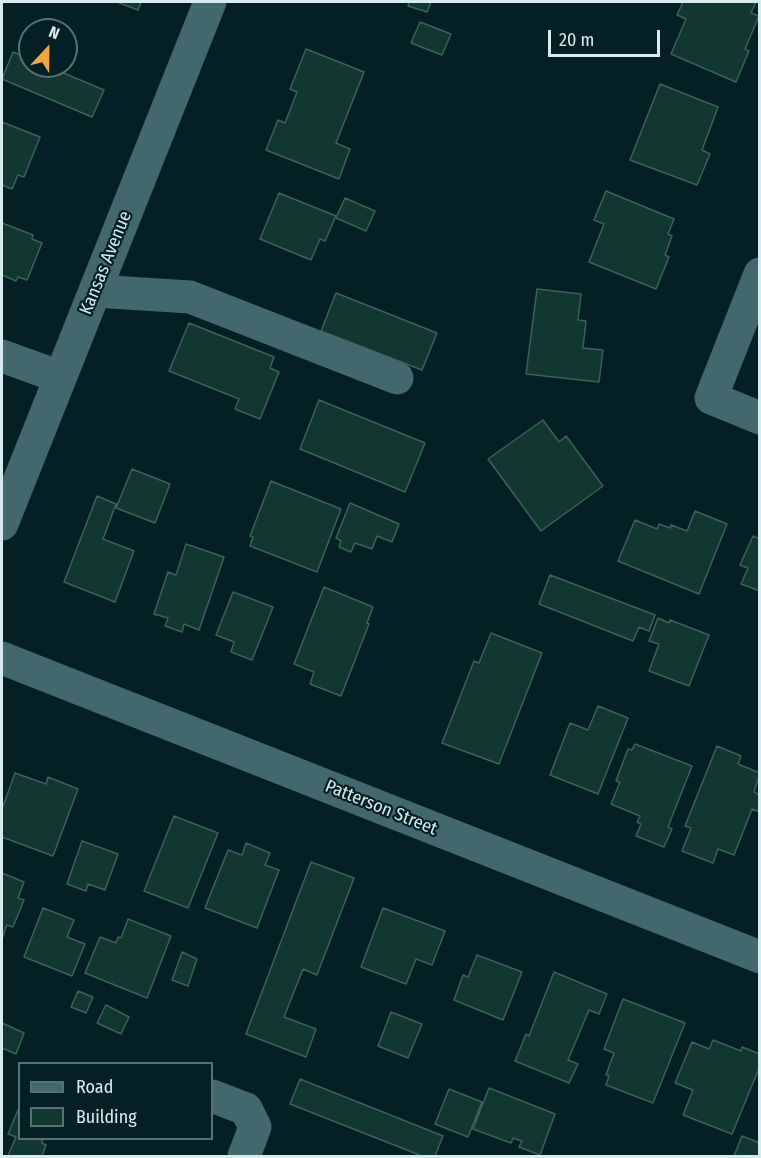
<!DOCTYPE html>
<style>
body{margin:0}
#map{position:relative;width:761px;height:1158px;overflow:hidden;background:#042024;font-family:"Fira Sans Condensed",sans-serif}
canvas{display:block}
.frame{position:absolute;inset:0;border:3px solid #d7ebee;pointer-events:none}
.legend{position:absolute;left:18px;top:1062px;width:195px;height:78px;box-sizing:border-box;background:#042024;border:2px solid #587175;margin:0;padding:8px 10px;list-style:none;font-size:18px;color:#d7ebee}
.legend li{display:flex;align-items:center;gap:12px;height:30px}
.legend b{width:30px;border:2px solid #587175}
.north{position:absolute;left:18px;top:18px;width:60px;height:60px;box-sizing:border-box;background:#042024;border:2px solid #587175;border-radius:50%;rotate:22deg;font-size:16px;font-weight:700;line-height:24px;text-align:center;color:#d7ebee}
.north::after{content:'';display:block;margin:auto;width:21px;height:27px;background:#f0a63f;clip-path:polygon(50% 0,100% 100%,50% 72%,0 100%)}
.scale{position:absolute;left:548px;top:30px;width:112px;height:27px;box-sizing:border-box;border:3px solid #d7ebee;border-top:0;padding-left:8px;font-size:18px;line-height:21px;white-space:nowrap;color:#d7ebee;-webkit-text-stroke:4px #042024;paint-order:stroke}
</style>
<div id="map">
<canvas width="761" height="1158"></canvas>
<div class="frame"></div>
<ul class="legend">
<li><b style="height:8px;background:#42676c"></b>Road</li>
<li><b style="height:16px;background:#123730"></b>Building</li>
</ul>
<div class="north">N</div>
<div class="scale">20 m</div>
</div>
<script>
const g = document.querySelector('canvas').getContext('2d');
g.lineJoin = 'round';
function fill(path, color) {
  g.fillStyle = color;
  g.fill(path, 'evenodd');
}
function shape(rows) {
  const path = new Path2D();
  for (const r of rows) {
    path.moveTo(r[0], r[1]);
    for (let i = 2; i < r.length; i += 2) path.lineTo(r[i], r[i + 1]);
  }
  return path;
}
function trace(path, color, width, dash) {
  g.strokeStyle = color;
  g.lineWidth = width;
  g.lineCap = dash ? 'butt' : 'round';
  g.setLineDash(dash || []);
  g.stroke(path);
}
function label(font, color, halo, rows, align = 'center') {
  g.font = font + ' "Fira Sans Condensed",sans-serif';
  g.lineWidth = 4.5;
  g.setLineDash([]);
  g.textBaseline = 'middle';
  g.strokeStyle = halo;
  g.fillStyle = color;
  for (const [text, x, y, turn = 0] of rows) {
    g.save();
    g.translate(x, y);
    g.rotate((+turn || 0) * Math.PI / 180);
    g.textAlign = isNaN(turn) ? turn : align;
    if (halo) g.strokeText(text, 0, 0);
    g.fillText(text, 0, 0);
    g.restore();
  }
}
const building = shape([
 [117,2,141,2,138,10,117,2],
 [409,2,431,2,427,12,408,6,409,2],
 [683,2,756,2,751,13,759,16,745,49,749,51,736,82,671,54,686,19,677,15,683,2],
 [420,22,451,34,442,55,411,43,420,22],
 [306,49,364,72,336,143,350,149,339,179,266,150,278,120,285,123,297,92,290,89,306,49],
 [13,52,30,59,30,66,47,66,104,90,92,117,2,79,13,52],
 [660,84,718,107,702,150,710,154,697,185,630,160,660,84],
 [2,122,40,137,24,177,18,175,12,189,2,185,2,122],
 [606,191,674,219,668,234,672,236,665,255,669,257,656,289,589,262,604,224,594,220,606,191],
 [279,193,336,216,325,241,320,239,311,260,260,239,279,193],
 [345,198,375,211,366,231,336,218,345,198],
 [2,223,33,235,32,239,42,243,27,280,18,277,16,281,2,275,2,223],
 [537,289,581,294,578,320,586,321,583,348,603,350,599,382,526,374,537,289],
 [336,293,437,333,422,370,321,331,336,293],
 [189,323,274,357,270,368,279,372,260,419,235,409,239,399,169,371,189,323],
 [319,400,425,443,405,492,300,449,319,400],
 [543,420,559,442,566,436,603,486,541,531,488,459,543,420],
 [132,469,170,484,155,523,116,508,132,469],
 [271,481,341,509,317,572,250,546,253,537,250,536,271,481],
 [97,496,116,504,103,539,134,551,115,602,64,582,97,496],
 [350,503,399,524,392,542,377,536,372,549,355,543,351,552,339,547,341,541,336,538,350,503],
 [695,511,727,524,699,594,618,561,635,520,657,529,659,524,670,528,671,525,687,531,695,511],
 [753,536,760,539,760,591,741,584,748,568,740,565,753,536],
 [186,544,224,557,199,630,184,624,182,632,165,626,168,618,154,614,168,572,176,575,186,544],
 [550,575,655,615,649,631,639,627,633,641,539,604,550,575],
 [324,587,373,607,367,623,369,624,341,696,310,684,314,672,294,664,324,587],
 [233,592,273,607,252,660,231,652,234,642,216,635,233,592],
 [658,618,669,623,670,620,709,635,689,686,649,671,659,644,649,641,658,618],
 [491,633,542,653,499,764,442,743,474,661,479,663,491,633],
 [598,706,628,718,598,794,550,775,570,723,588,730,598,706],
 [635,744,692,766,668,827,672,829,664,847,636,836,641,824,637,822,640,816,611,804,620,782,616,781,628,749,632,750,635,744],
 [717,746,741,756,738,764,760,773,754,792,760,795,760,812,752,809,734,855,718,849,713,863,682,851,691,828,685,826,717,746],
 [15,773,46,784,48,777,78,789,53,856,2,837,2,809,15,773],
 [174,816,218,833,188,908,144,891,174,816],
 [82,841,118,854,105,890,88,884,86,891,67,884,82,841],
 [246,843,270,853,265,865,279,870,257,928,205,908,228,850,242,855,246,843],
 [311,862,354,878,317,975,303,969,284,1017,316,1029,306,1057,246,1034,311,862],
 [2,873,24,882,18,898,24,900,13,927,7,925,2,939,2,873],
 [43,908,74,920,67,937,85,944,72,976,24,957,43,908],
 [383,908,445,931,432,965,416,959,406,984,361,967,383,908],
 [128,919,171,936,147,998,85,973,100,937,116,943,118,937,121,938,128,919],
 [182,952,197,959,188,986,172,980,182,952],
 [477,955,522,972,503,1020,454,1000,463,975,468,977,477,955],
 [554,972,607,994,599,1014,589,1010,568,1060,578,1064,569,1083,515,1061,526,1034,529,1036,554,972],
 [78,991,93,997,86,1013,71,1007,78,991],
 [623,999,685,1023,653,1103,606,1085,609,1076,606,1075,614,1053,604,1049,623,999],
 [106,1005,129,1017,121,1034,97,1023,106,1005],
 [391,1012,422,1024,408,1058,378,1046,391,1012],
 [2,1023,24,1033,16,1054,2,1048,2,1023],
 [713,1040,741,1051,742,1047,760,1054,760,1066,732,1134,683,1115,693,1090,675,1083,692,1042,709,1049,713,1040],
 [300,1079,443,1136,435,1156,422,1156,290,1104,300,1079],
 [489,1088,555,1114,540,1155,519,1147,522,1141,513,1138,511,1143,473,1129,489,1088],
 [449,1089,482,1102,468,1137,435,1124,449,1089],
 [18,1110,20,1111,20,1138,43,1138,42,1143,46,1145,42,1156,8,1156,16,1137,8,1134,18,1110],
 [742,1136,760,1143,760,1156,734,1156,742,1136]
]);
fill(building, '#123730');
trace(building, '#3d615a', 1.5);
trace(shape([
 [760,274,711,398,760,418],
 [95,291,190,297,397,378],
 [2,356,60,377],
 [2,524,210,2],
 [2,658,760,957],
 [212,1096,246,1109,255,1127,244,1156]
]), '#42676c', 33);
label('18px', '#d7ebee', '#042024', [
 ["Kansas Avenue",106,263,-68],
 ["Patterson Street",381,808,22]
]);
</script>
